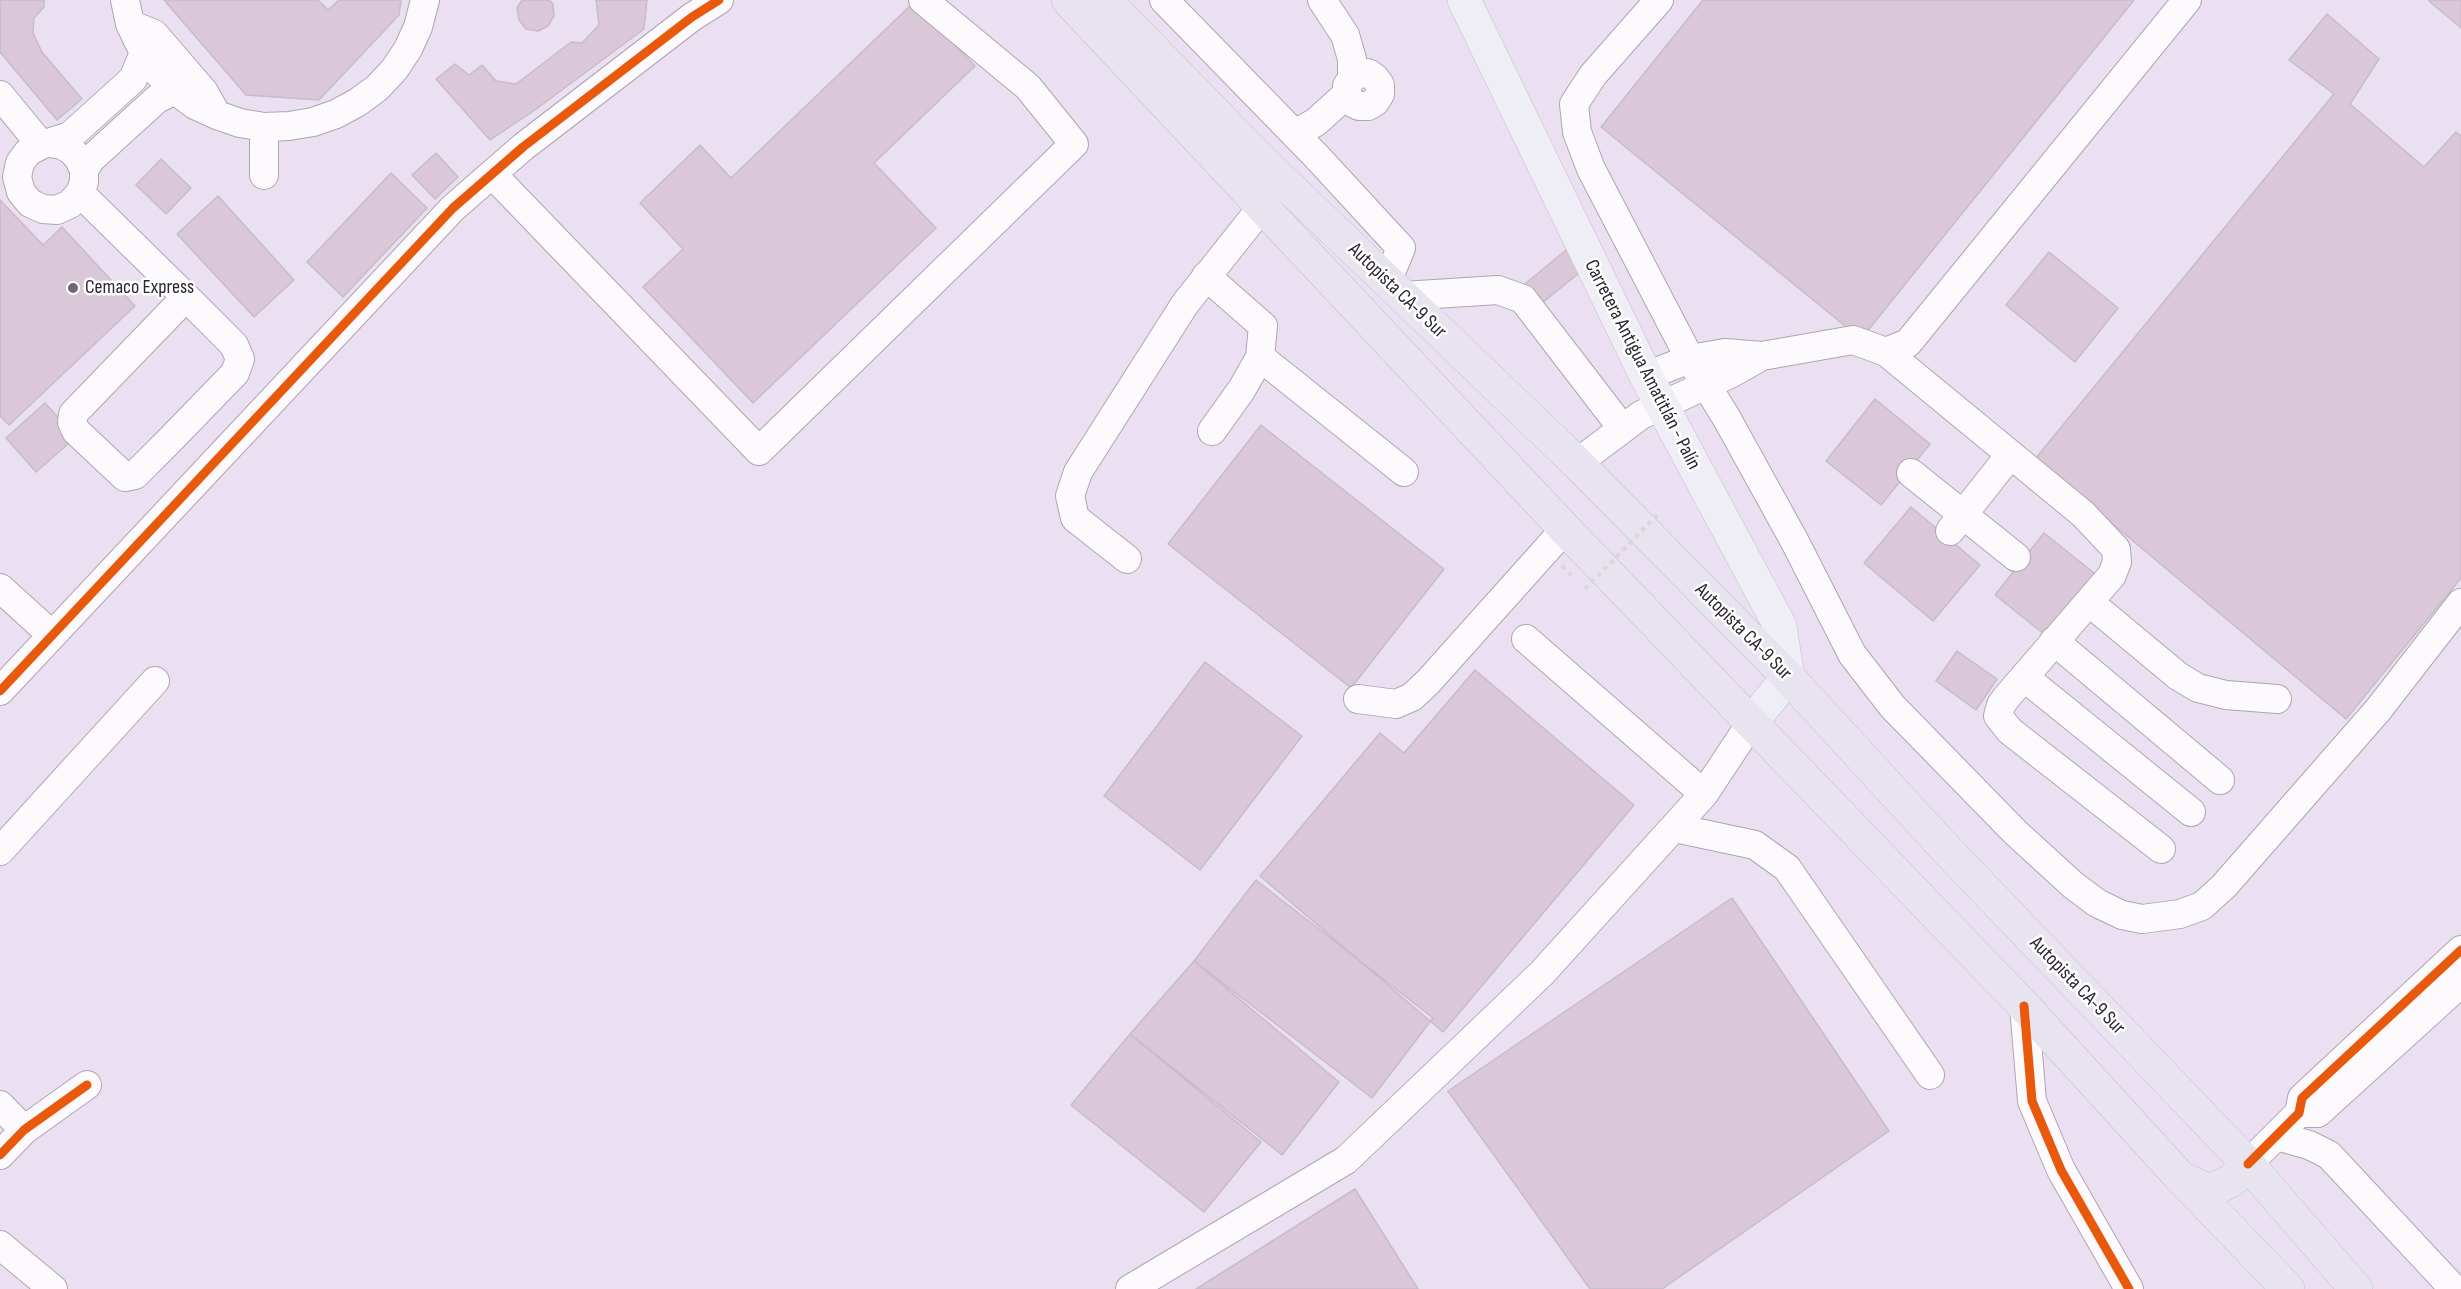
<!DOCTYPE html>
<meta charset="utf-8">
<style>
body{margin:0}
canvas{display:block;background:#ebe0f1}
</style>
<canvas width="2461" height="1289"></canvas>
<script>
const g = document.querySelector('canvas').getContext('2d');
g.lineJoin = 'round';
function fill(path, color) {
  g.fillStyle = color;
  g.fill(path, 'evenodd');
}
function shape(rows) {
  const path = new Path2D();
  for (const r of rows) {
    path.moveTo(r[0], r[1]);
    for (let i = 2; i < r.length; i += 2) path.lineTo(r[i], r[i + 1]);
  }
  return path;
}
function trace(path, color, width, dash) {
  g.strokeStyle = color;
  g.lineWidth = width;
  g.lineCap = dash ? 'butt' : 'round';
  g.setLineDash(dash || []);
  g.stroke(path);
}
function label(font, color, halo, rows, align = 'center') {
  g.font = font + ' "Sofia Sans Condensed",sans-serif';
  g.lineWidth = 5;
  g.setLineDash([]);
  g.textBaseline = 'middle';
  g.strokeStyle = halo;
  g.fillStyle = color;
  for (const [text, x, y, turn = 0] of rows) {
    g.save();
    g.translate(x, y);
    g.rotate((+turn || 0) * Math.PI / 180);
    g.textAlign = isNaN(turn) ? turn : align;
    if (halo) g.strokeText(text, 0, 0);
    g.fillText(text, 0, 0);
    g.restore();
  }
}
const building = shape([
 [0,0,44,0,44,7,34,18,33,33,42,52,82,99,57,120,0,52,0,0],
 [164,0,318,0,328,10,339,0,401,0,399,15,319,100,246,95,164,0],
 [522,0,549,0,553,4,554,16,548,26,538,31,526,29,519,20,517,8,522,0],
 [596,0,647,0,644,29,535,110,490,140,436,79,455,64,469,75,482,65,496,81,516,84,571,42,582,43,599,25,596,0],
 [1703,0,2134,0,1861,339,1601,127,1703,0],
 [2430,0,2461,0,2461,28,2429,1,2430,0],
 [914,2,975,66,874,163,936,228,753,403,643,287,683,249,640,203,700,145,731,178,914,2],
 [2327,14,2379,59,2350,104,2424,167,2456,132,2461,136,2461,578,2346,719,2035,459,2334,94,2289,60,2327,14],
 [436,153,458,177,435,199,412,175,436,153],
 [161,159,191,188,166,214,136,185,161,159],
 [391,173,427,208,343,297,307,262,391,173],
 [218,196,294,280,254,317,177,234,218,196],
 [0,200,43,245,62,227,135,306,9,425,0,416,0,200],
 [1572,245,1589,265,1536,308,1520,288,1572,245],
 [2049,252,2118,308,2075,362,2006,305,2049,252],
 [1875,399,1930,444,1881,505,1826,461,1875,399],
 [45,403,76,437,36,472,6,438,45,403],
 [1261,425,1444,569,1351,688,1168,544,1261,425],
 [1911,507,1980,565,1933,621,1864,563,1911,507],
 [2044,533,2098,576,2049,638,1995,595,2044,533],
 [1957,651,1997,679,1976,710,1936,681,1957,651],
 [1205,662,1302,736,1200,870,1104,796,1205,662],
 [1475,670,1634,805,1443,1032,1260,876,1380,733,1404,753,1475,670],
 [1256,880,1433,1018,1372,1098,1194,961,1256,880],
 [1732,898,1889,1131,1662,1289,1590,1289,1448,1091,1732,898],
 [1194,961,1339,1082,1282,1155,1130,1034,1194,961],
 [1130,1034,1261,1142,1204,1212,1071,1105,1130,1034],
 [1355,1189,1418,1289,1196,1289,1355,1189]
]);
fill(building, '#dac7d8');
trace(building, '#c7bcc7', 1.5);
const minor = shape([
 [125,0,130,24,144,53,158,73,175,90,195,105,217,115,240,123,264,127,289,126,313,122,336,114,358,102,377,88,394,70,408,49,418,27,425,0],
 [1164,0,1318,158,1401,248,1387,282],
 [1322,0,1345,35,1352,59,1352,78],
 [1659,0,1593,75,1574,104,1577,132,1591,169,1690,359,1726,417,1795,542,1852,654,1892,706,2015,832,2073,885,2097,903,2122,915,2142,919,2180,914,2202,906,2224,886,2378,710,2461,603],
 [130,24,154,34,204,92,213,108],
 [0,95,41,145],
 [1295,134,1316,122,1347,94,1347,86,1352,78,1359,73,1368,73,1375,78,1380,85,1380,94,1375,102,1368,106,1359,106,1351,102,1347,94],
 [51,143,62,145,72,151,79,159,84,170,84,182,80,193,70,204,57,210,43,209,30,203,21,192,17,177,20,163,28,152,41,145,70,136,133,79,144,53],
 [84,170,91,159,157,99,175,90],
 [492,174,759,451,1074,144,1028,87,923,0],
 [264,175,264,127],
 [80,193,186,297,234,345,240,359,235,373,170,440,135,475,125,477,76,431,72,422,73,414,186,297],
 [1206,276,1263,326,1260,357,1242,389,1212,431],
 [1403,296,1498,290,1523,299,1622,428],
 [1886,352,1908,343,2187,0],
 [1260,357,1404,472],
 [1646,376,1690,359,1725,353,1762,356,1853,340,1886,352,2083,514,2116,549,2117,562,2112,575,2006,698,2001,705,1998,716,2010,731,2161,849],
 [1577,463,1641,415,1730,374,1762,356],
 [1911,473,2016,557],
 [1950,531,2010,455],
 [1127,559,1075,518,1070,496,1078,472,1185,304,1262,207],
 [0,588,52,635],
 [2089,602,2178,676,2198,688,2226,695,2277,699],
 [1526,639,1704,794],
 [2054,641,2220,780],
 [2024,677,2191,812],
 [0,691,453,208,523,147,692,17,719,0],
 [1358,699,1396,704,1412,697,1428,682,1565,529],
 [1675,828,1755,845,1787,868,1930,1075],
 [0,851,155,681],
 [2024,1006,2032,1101,2061,1170,2129,1289],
 [0,1105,24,1130],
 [2299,1113,2318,1113,2461,983],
 [2277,1136,2309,1145,2329,1155,2454,1289],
 [0,1155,24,1130,87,1085],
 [2248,1164,2299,1113,2302,1098,2461,950],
 [0,1245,53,1289],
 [1130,1289,1346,1160,1542,973,1704,794,1751,723]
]);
const major = shape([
 [1464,0,1646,376,1780,626,1788,677,1751,723]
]);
const highway = shape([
 [1068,0,1565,529,2024,1006,2181,1178,2288,1289],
 [1105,0,1265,164,1577,463,1788,677,1947,850,2248,1164,2356,1289],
 [2181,1178,2206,1189,2215,1189,2232,1180,2248,1164]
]);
trace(minor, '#aea5b3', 30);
trace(major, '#c6c0c9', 34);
trace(highway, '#c6c0c9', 34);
trace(shape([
 [1562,566,1574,578]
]), '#d9d6dc', 4, [4.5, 4.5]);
trace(minor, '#fcfafd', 28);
trace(major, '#efedf5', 33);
trace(highway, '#e7e4f0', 33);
trace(shape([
 [1585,589,1660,512]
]), '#d9d6dc', 4, [4.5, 4.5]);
trace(shape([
 [0,691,453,208,523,147,692,17,719,0],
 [2024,1006,2032,1101,2061,1170,2129,1289],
 [0,1155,24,1130,87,1085],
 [2248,1164,2299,1113,2302,1098,2461,950]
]), '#e8590c', 9);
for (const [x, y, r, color] of [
 [73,288,6,"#706674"]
]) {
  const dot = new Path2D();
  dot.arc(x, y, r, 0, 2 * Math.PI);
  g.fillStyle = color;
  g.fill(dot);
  trace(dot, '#fff', 2);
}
label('20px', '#2d2531', '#fff', [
 ["Cemaco Express",85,288]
], 'left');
label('20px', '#2d2531', '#fff', [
 ["Autopista CA-9 Sur",1397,291,44],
 ["Carretera Antigua Amatitlán - Palín",1642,365,63],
 ["Autopista CA-9 Sur",1743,632,45],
 ["Autopista CA-9 Sur",2077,986,46]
]);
</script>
